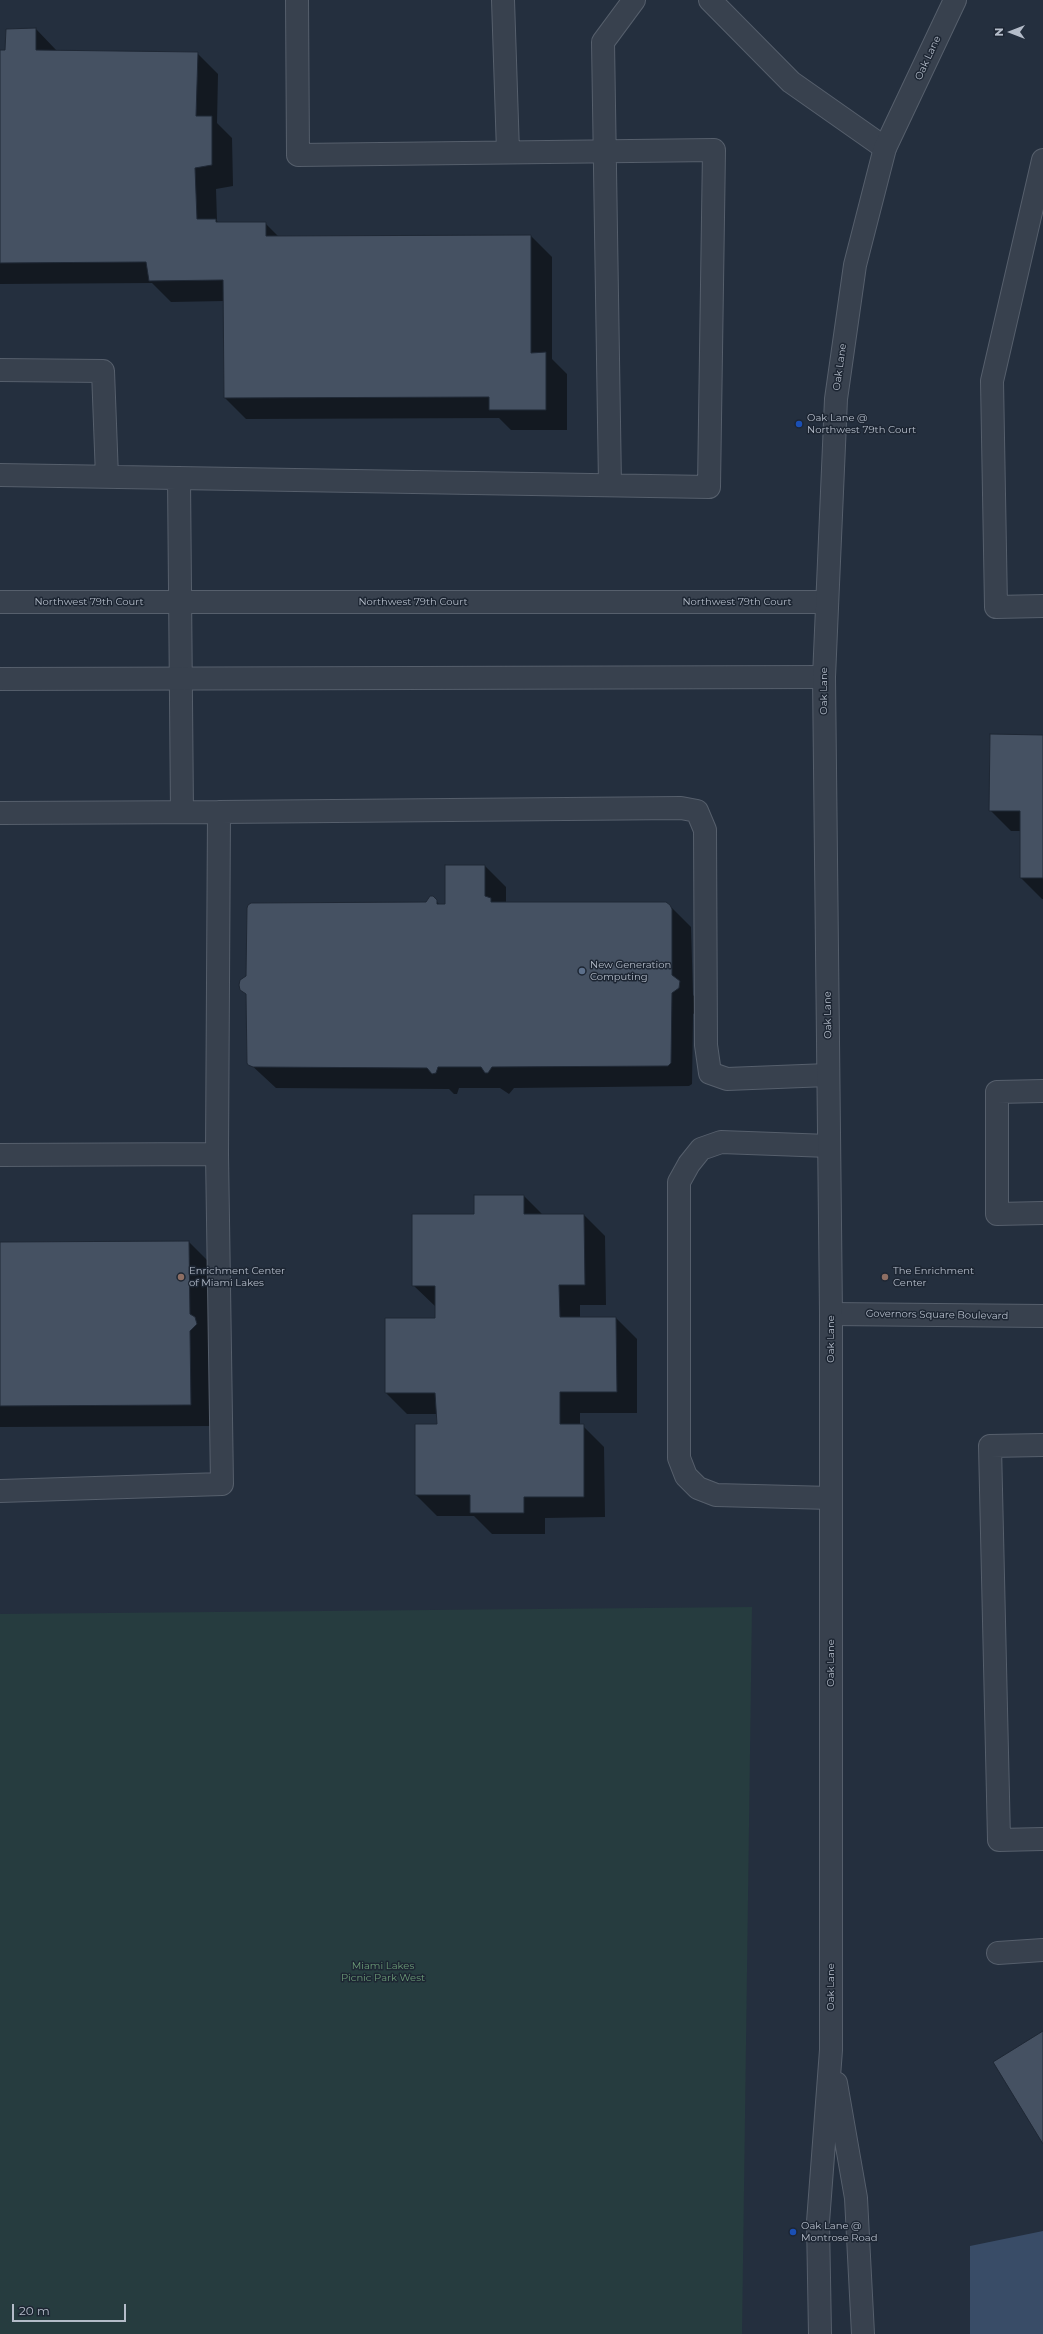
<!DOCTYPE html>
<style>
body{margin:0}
#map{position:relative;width:1043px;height:2334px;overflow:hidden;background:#242f3e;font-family:Montserrat,sans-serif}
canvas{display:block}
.north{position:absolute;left:991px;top:12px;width:40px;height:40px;-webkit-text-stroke:3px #1d2633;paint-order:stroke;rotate:270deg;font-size:11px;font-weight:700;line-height:16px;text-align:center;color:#b4bcc9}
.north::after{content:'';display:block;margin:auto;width:14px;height:18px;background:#b4bcc9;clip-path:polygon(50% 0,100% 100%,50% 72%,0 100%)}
.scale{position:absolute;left:12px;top:2304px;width:114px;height:18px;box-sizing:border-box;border:2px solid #b4bcc9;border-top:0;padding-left:5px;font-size:12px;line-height:14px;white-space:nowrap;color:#b4bcc9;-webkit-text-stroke:3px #1d2633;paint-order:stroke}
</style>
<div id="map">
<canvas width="1043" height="2334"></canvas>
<div class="north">N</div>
<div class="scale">20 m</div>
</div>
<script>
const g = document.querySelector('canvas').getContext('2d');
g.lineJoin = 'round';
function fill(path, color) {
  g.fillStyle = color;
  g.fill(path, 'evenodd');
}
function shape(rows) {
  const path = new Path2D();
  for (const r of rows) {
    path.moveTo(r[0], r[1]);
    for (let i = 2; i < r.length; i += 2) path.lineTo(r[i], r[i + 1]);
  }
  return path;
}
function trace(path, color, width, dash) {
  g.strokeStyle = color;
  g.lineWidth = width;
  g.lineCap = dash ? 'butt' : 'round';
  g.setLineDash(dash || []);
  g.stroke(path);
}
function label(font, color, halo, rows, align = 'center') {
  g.font = font + ' Montserrat,sans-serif';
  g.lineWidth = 3;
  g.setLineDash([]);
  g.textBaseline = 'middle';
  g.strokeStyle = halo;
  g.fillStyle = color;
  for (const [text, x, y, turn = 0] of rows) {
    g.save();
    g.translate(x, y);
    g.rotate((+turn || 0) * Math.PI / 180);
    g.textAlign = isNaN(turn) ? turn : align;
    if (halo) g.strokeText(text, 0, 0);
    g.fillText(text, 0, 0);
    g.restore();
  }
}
fill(shape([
 [752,1607,742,2334,0,2334,0,1614]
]), '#263c3f');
fill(shape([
 [1043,2231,1043,2334,970,2334,970,2246]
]), '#394c67');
fill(shape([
 [36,29,57,51,197,53,218,74,217,123,232,138,233,186,216,189,217,221,219,223,265,223,279,237,531,236,552,257,552,359,567,374,567,430,511,430,499,418,246,419,225,398,224,301,171,302,152,283,0,284,0,51,6,51],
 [1043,736,1043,899,1042,899,1021,878,1021,831,1011,831,990,810],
 [485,866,506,887,506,903,669,905,691,927,693,995,701,1003,700,1010,693,1014,692,1084,689,1086,514,1088,509,1094,500,1088,459,1088,457,1094,454,1094,449,1089,276,1088,248,1062,432,897,440,905,446,905],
 [524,1196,543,1215,584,1215,605,1236,606,1305,580,1305,580,1318,616,1318,637,1339,637,1413,580,1413,580,1426,583,1426,604,1447,605,1517,545,1518,545,1534,492,1534,474,1516,437,1516,416,1495,438,1425,437,1414,407,1414,386,1393,436,1319,436,1307,413,1285,475,1215],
 [189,1242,210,1263,211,1426,0,1427,0,1243]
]), '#0007');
const building = shape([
 [36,28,36,50,198,52,196,116,212,116,212,165,195,168,197,219,216,219,216,222,266,222,266,236,531,235,531,353,546,352,546,410,489,410,489,397,224,398,223,280,149,281,146,262,0,263,0,50,5,50,6,29,36,28],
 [990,734,1043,735,1043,878,1020,878,1020,811,989,811,990,734],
 [445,865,485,865,485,896,491,898,491,902,666,902,670,905,672,909,672,975,680,981,679,988,672,993,671,1063,668,1066,492,1067,488,1073,485,1073,481,1067,438,1067,436,1073,432,1074,427,1068,253,1067,248,1065,247,1063,246,994,240,990,239,985,240,980,246,976,247,908,248,905,251,903,426,902,430,896,433,896,437,900,437,904,445,904,445,865],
 [474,1195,524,1195,524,1214,584,1214,585,1285,559,1285,560,1317,616,1317,617,1392,560,1392,560,1424,584,1424,584,1497,524,1497,524,1513,470,1513,470,1495,415,1495,415,1424,437,1424,435,1393,385,1393,385,1318,435,1318,435,1286,412,1286,412,1214,474,1214,474,1195],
 [189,1241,190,1314,195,1317,197,1324,190,1331,191,1405,0,1406,0,1242,189,1241],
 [1043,2031,1043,2144,993,2062,1043,2031]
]);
fill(building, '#455162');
trace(building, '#1f2835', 1);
const service = shape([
 [503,0,508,152],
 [1043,160,992,381,996,607,1043,606],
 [0,370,103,371,107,477],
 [0,475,709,487,714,150,298,155,297,0],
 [179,478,182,812],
 [610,485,603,42,634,0],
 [0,813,219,812],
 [1043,1091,997,1092,997,1214,1043,1213],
 [829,1146,721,1142,701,1149,689,1164,679,1182,679,1458,686,1476,698,1488,716,1495,831,1498],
 [0,1155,217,1154,219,812,681,808,697,811,705,830,706,1045,710,1073,727,1079,828,1075],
 [1043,1445,990,1446,999,1840,1043,1839],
 [0,1491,222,1484,217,1154],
 [998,1953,1043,1950]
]);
const minor = shape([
 [710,0,791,82,885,148],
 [0,602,827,602],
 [0,679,824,677],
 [831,1314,1043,1316]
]);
const tertiary = shape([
 [836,2083,856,2198,863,2334],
 [820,2334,818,2222,831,2050,831,1314,824,677,836,399,855,265,885,148,955,0]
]);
trace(service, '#565f6c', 24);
trace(minor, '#565f6c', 24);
trace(tertiary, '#565f6c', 24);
trace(service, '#38414e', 22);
trace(minor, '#38414e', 22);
trace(tertiary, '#38414e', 22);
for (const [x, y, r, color] of [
 [799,424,4,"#1a4fb4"],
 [582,971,4,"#5c6f8a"],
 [181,1277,4,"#8d6e63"],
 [885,1277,4,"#8d6e63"],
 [793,2232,4,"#1a4fb4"]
]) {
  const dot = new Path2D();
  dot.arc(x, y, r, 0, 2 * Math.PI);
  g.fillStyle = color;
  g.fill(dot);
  trace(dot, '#1d2633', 1.5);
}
label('10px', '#b4bcc9', '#1d2633', [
 ["Oak Lane",928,58,-65],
 ["Oak Lane",840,367,-82],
 ["Northwest 79th Court",89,602],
 ["Northwest 79th Court",413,602],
 ["Northwest 79th Court",737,602],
 ["Oak Lane",824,691,-90],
 ["Oak Lane",828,1015,-91],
 ["Governors Square Boulevard",937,1315,1],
 ["Oak Lane",831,1339,-90],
 ["Oak Lane",831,1663,-90],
 ["Oak Lane",831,1987,-90]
]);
label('10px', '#b4bcc9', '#1d2633', [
 ["Oak Lane @",807,418],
 ["Northwest 79th Court",807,430],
 ["New Generation",590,965],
 ["Computing",590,977],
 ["Enrichment Center",189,1271],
 ["of Miami Lakes",189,1283],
 ["The Enrichment",893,1271],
 ["Center",893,1283],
 ["Oak Lane @",801,2226],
 ["Montrose Road",801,2238]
], 'left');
label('10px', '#6b9a76', '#1d2633', [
 ["Miami Lakes",383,1966],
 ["Picnic Park West",383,1978]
]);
</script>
